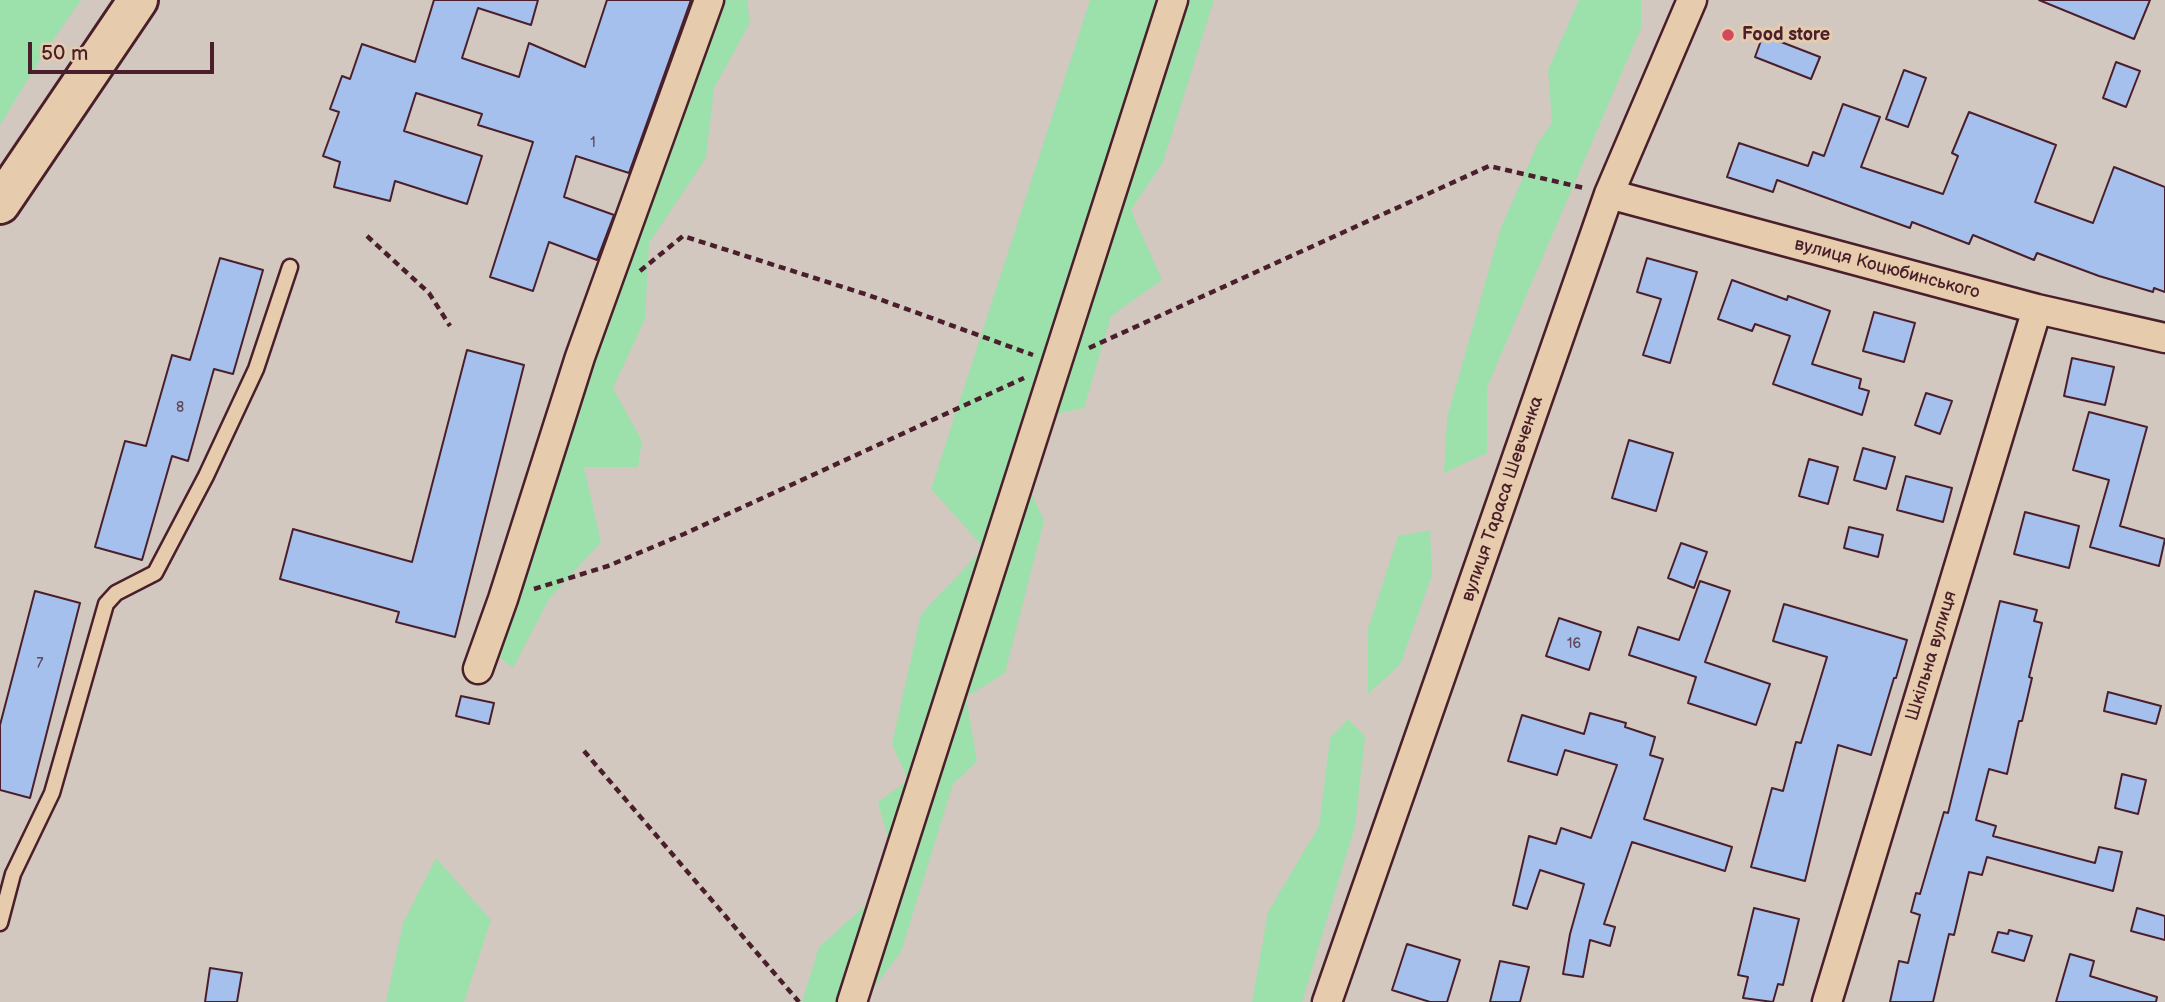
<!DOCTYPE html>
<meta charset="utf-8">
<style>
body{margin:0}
#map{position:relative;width:2165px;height:1002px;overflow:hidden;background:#d2c8c0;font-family:"Balsamiq Sans",sans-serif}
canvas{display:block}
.scale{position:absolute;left:28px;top:42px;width:186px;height:32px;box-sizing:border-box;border:4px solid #4a1f2b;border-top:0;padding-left:9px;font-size:21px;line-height:24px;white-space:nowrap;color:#4a1f2b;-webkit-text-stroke:5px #e6ccad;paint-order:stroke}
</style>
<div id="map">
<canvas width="2165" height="1002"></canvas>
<div class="scale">50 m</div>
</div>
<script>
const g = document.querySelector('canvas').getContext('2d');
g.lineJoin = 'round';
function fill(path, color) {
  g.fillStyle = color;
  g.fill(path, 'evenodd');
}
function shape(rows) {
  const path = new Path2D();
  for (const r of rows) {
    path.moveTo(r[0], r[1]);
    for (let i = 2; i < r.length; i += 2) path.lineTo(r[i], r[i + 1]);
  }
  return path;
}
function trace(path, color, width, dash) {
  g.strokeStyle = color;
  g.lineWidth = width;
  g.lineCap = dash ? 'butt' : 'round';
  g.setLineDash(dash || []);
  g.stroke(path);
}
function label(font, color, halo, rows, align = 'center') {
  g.font = font + ' "Balsamiq Sans",sans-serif';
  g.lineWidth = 6;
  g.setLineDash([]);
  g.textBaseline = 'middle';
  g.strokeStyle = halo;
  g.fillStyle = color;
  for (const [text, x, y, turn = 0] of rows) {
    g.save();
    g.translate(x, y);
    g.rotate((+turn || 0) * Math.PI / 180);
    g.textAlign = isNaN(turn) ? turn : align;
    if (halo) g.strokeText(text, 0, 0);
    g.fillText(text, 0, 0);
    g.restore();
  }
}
fill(shape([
 [0,0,81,0,46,50,0,125],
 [699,0,747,0,750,23,714,88,706,158,649,243,645,319,613,388,642,441,638,467,584,467,601,542,549,599,513,668,484,645,502,552],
 [1090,0,1214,0,1163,162,1131,210,1162,280,1111,316,1084,408,1022,421,1012,450,1044,521,1005,673,966,697,977,761,953,784,901,952,868,995,870,1002,802,1002,819,947,875,897,890,847,878,802,908,780,892,744,921,614,984,548,931,489],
 [1579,0,1641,0,1641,28,1487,387,1487,453,1444,473,1447,418,1500,230,1538,143,1552,122,1548,70],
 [1430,530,1432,575,1400,665,1368,694,1368,629,1398,536],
 [1348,719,1365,736,1355,826,1302,1002,1252,1002,1268,912,1319,826,1330,738],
 [436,858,491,920,464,1002,386,1002,403,923]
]), '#9ce0ac');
const building = shape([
 [434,0,538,0,531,25,478,8,462,58,519,77,529,43,585,67,607,0,691,0,629,173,576,156,564,197,614,215,597,260,549,242,533,291,490,277,533,142,478,125,482,114,416,93,404,131,482,156,467,204,395,181,390,201,334,187,340,162,323,156,339,112,330,109,342,76,350,79,362,44,415,62,434,0],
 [2039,0,2150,0,2134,39,2039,0],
 [1763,35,1820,57,1811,79,1755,57,1763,35],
 [2116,62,2140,71,2126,107,2103,98,2116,62],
 [1904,70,1926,78,1908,127,1886,119,1904,70],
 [1843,104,1880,117,1861,167,1943,194,1958,156,1952,153,1969,112,2056,145,2035,202,2093,223,2114,167,2165,187,2165,292,2154,288,2153,292,2099,276,2037,253,2034,260,1973,235,1969,244,1912,222,1910,228,1777,180,1773,192,1727,177,1739,143,1808,166,1813,152,1824,156,1843,104],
 [220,258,263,270,233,374,214,369,188,461,172,456,142,560,95,547,125,441,146,446,172,355,190,360,220,258],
 [1647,258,1697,272,1670,363,1643,355,1661,299,1637,292,1647,258],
 [1732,280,1787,300,1788,296,1830,311,1812,364,1861,379,1859,388,1869,391,1862,415,1773,384,1790,336,1755,324,1752,331,1718,319,1732,280],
 [1874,312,1915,323,1904,362,1863,351,1874,312],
 [467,350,524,365,455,637,396,622,399,612,280,579,293,529,412,562,467,350],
 [2072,358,2114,367,2105,405,2064,396,2072,358],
 [1926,393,1952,401,1940,434,1915,425,1926,393],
 [2089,412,2147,427,2120,526,2165,539,2159,566,2090,547,2109,480,2073,470,2089,412],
 [1629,440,1673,453,1656,511,1612,498,1629,440],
 [1863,448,1895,457,1886,489,1854,480,1863,448],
 [1809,459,1838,467,1828,504,1799,496,1809,459],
 [1906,476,1952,488,1943,522,1897,510,1906,476],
 [2025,512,2079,526,2069,568,2014,554,2025,512],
 [1849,527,1883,535,1878,557,1844,548,1849,527],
 [1681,543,1707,552,1694,588,1668,578,1681,543],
 [1700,581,1730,591,1705,662,1770,684,1756,725,1688,703,1696,677,1629,655,1638,627,1679,640,1700,581],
 [35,591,80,603,30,798,0,790,0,725,35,591],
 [2000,601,2037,610,2034,621,2042,623,2029,677,2032,678,2022,721,2019,721,2007,774,1989,769,1976,820,1996,826,1993,836,2095,863,2099,847,2122,852,2113,891,1987,857,1982,875,1969,872,1954,935,1949,934,1933,1002,1890,1002,1899,961,1908,963,1920,915,1911,912,1916,893,1920,894,1944,812,1948,813,2000,601],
 [1784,604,1907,640,1896,678,1894,678,1871,755,1838,745,1805,881,1751,867,1772,788,1783,791,1796,742,1801,743,1827,657,1773,641,1784,604],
 [1559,618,1601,632,1589,670,1546,656,1559,618],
 [2108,692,2161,706,2156,724,2104,711,2108,692],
 [461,696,494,703,489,724,456,716,461,696],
 [1590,713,1626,723,1625,727,1655,737,1650,755,1663,759,1644,819,1732,847,1725,871,1632,842,1604,924,1615,927,1610,946,1590,940,1583,977,1563,974,1570,934,1584,884,1540,870,1527,909,1513,905,1529,836,1556,844,1561,828,1591,838,1617,765,1565,750,1557,775,1508,761,1522,715,1584,734,1590,713],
 [2122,774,2146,780,2138,814,2115,808,2122,774],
 [1754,908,1799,919,1783,985,1778,984,1773,1002,1743,998,1748,977,1738,975,1754,908],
 [2137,908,2165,916,2165,940,2131,931,2137,908],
 [2009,930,2032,936,2024,961,1992,952,1998,932,2008,934,2009,930],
 [1407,944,1460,960,1447,1002,1430,1002,1392,990,1407,944],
 [2070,954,2094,961,2090,976,2157,997,2156,1002,2056,1002,2070,954],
 [1500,961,1529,967,1520,1002,1490,1002,1500,961],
 [210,968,242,973,237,1002,205,1002,210,968]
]);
fill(building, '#a5c0ec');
trace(building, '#4a1f2b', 2);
const service = shape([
 [0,923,13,874,52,793,106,604,116,593,155,573,206,476,256,369,290,267]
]);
const minor = shape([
 [1609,194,2037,309,2165,338],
 [478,669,503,599,580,357,709,0],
 [852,1002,1173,0],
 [1327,1002,1609,194,1692,0],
 [1827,1002,2037,309]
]);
const primary = shape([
 [0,204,138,0]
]);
trace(service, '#4a1f2b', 19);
trace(minor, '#4a1f2b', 33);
trace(primary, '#4a1f2b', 44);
trace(shape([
 [367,236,429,293,450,326],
 [640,271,683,236,868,295,1033,355],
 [1089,348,1489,166,1584,188],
 [534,589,608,566,684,534,1024,378],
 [584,751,799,1002]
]), '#4a1f2b', 4.5, [7, 5]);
trace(service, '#e6ccad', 14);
trace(minor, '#e6ccad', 28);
trace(primary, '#e6ccad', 38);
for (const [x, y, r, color] of [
 [1728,35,7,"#d1495b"]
]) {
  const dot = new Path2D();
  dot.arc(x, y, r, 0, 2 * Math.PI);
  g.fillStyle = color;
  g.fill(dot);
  trace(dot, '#e6ccad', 2.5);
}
label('14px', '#61475b', null, [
 ["1",593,143],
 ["8",180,408],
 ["16",1574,644],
 ["7",40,664]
]);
label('bold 18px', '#4a1f2b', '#e6ccad', [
 ["Food store",1742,35]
], 'left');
label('18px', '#4a1f2b', '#e6ccad', [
 ["вулиця Коцюбинського",1887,269,15],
 ["вулиця Тараса Шевченка",1503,499,-71],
 ["Шкільна вулиця",1932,656,-73]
]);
</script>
